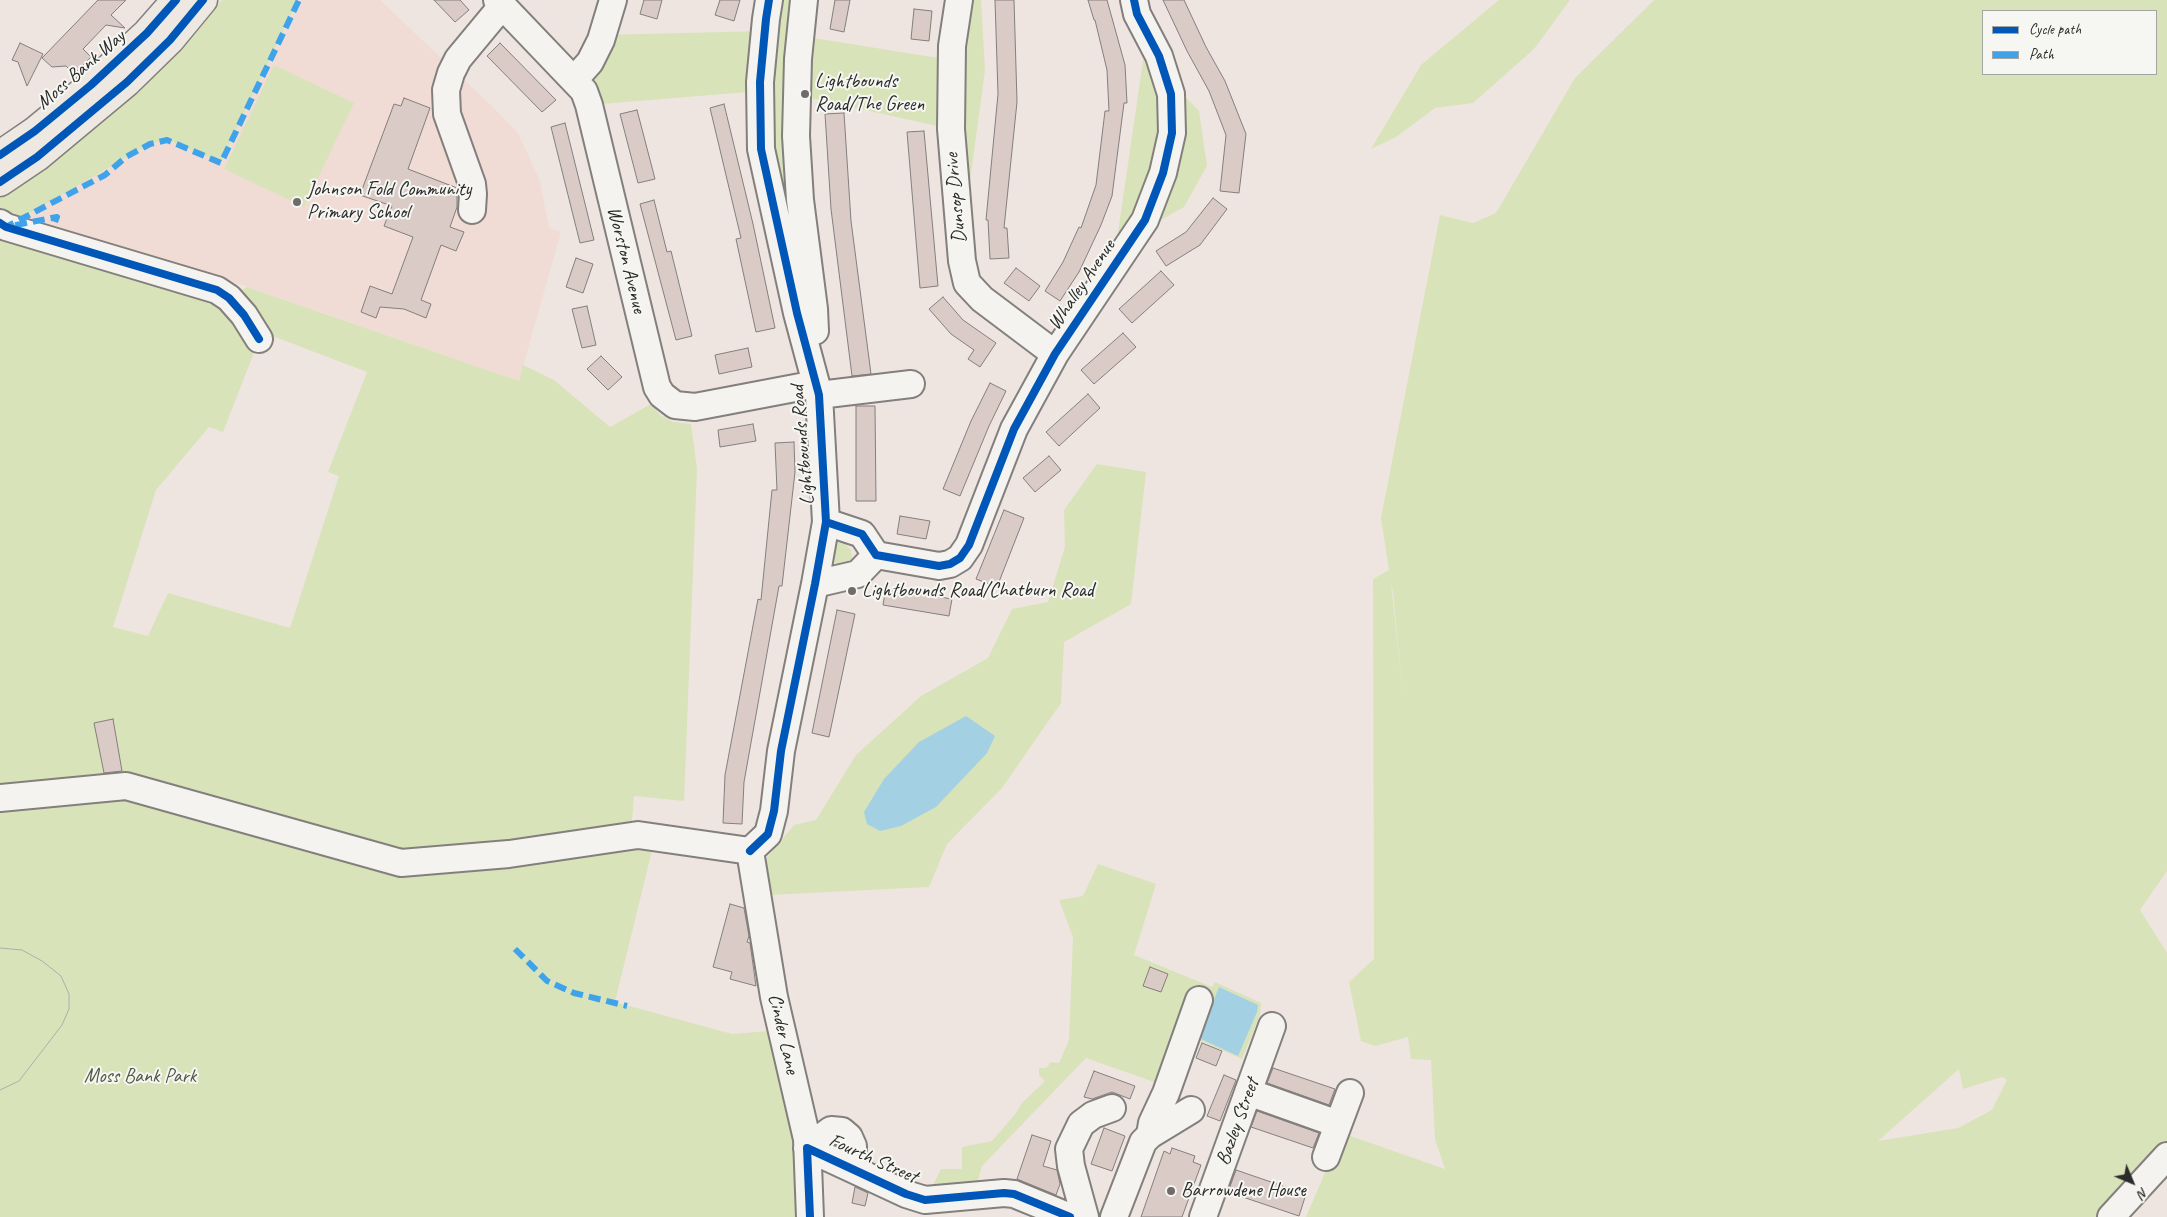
<!DOCTYPE html>
<style>
body{margin:0}
#map{position:relative;width:2167px;height:1217px;overflow:hidden;background:#eee5e1;font-family:Caveat,sans-serif}
canvas{display:block}
.legend{position:absolute;left:1982px;top:10px;width:175px;height:65px;box-sizing:border-box;background:#f6f6f2;border:1px solid #a5a5a2;margin:0;padding:6px 9px;list-style:none;font-size:15px;color:#2b2b2b}
.legend li{display:flex;align-items:center;gap:10px;height:25px}
.legend b{width:25px;border:1px solid #a5a5a2}
.north{position:absolute;left:2107px;top:1157px;width:50px;height:50px;-webkit-text-stroke:4px #f6f6f2;paint-order:stroke;rotate:135deg;font-size:14px;font-weight:700;line-height:20px;text-align:center;color:#2b2b2b}
.north::after{content:'';display:block;margin:auto;width:18px;height:22px;background:#2b2b2b;clip-path:polygon(50% 0,100% 100%,50% 72%,0 100%)}
</style>
<div id="map">
<canvas width="2167" height="1217"></canvas>
<ul class="legend">
<li><b style="height:6px;background:#0057b8"></b>Cycle path</li>
<li><b style="height:6px;background:#3ea3eb"></b>Path</li>
</ul>
<div class="north">N</div>
</div>
<script>
const g = document.querySelector('canvas').getContext('2d');
g.lineJoin = 'round';
function fill(path, color) {
  g.fillStyle = color;
  g.fill(path, 'evenodd');
}
function shape(rows) {
  const path = new Path2D();
  for (const r of rows) {
    path.moveTo(r[0], r[1]);
    for (let i = 2; i < r.length; i += 2) path.lineTo(r[i], r[i + 1]);
  }
  return path;
}
function trace(path, color, width, dash) {
  g.strokeStyle = color;
  g.lineWidth = width;
  g.lineCap = dash ? 'butt' : 'round';
  g.setLineDash(dash || []);
  g.stroke(path);
}
function label(font, color, halo, rows, align = 'center') {
  g.font = font + ' Caveat,sans-serif';
  g.lineWidth = 4;
  g.setLineDash([]);
  g.textBaseline = 'middle';
  g.strokeStyle = halo;
  g.fillStyle = color;
  for (const [text, x, y, turn = 0] of rows) {
    g.save();
    g.translate(x, y);
    g.rotate((+turn || 0) * Math.PI / 180);
    g.textAlign = isNaN(turn) ? turn : align;
    if (halo) g.strokeText(text, 0, 0);
    g.fillText(text, 0, 0);
    g.restore();
  }
}
fill(shape([
 [299,0,380,0,495,109,518,133,540,181,549,228,561,232,519,381,219,277,6,227,150,144,167,140,221,163]
]), '#f0dcd5');
fill(shape([
 [222,0,298,0,221,163,167,140,150,144,6,227,0,212,0,198,61,157,132,96,191,38],
 [777,0,799,0,808,314,769,142],
 [964,0,981,0,985,70,961,248,951,129,797,95,801,36,951,60],
 [1499,0,1570,0,1534,49,1473,103,1435,108,1396,137,1371,149,1421,65],
 [1654,0,2167,0,2167,871,2140,910,2167,953,2167,1146,2100,1217,1306,1217,1342,1133,1445,1169,1435,1139,1431,1060,1411,1059,1408,1037,1375,1046,1361,1041,1349,982,1374,959,1373,579,1389,570,1381,518,1440,215,1473,223,1496,213,1575,78],
 [1983,11,2156,11,2156,74,1983,74],
 [1391,582,1393,593,1403,696,1391,583],
 [1959,1069,1963,1089,2002,1077,2007,1080,1992,1110,1958,1128,1878,1141],
 [764,31,760,91,589,105,603,35],
 [1147,33,1165,76,1199,111,1207,166,1184,207,1136,234,1113,267],
 [274,65,354,103,304,207,224,169],
 [0,238,229,298,247,287,519,381,523,365,554,380,610,427,651,404,660,415,673,422,691,424,697,469,684,801,634,796,630,844,653,846,615,1002,732,1034,794,1029,815,1114,807,1217,0,1217],
 [262,332,367,372,328,472,339,476,290,628,168,593,148,636,113,627,156,490,209,427,223,432],
 [1097,464,1146,472,1131,604,1064,642,1061,703,1002,788,947,844,929,887,768,895,766,859,794,825,816,820,856,755,921,696,988,658,1012,609,1048,602,1065,547,1064,510],
 [843,542,851,550,852,559,845,567,835,564,831,553,836,543],
 [1098,864,1156,884,1134,955,1212,987,1215,982,1261,1003,1260,1015,1242,1059,1192,1037,1174,1089,1086,1058,982,1166,977,1184,933,1185,941,1169,962,1169,962,1147,992,1141,1016,1113,1022,1103,1045,1081,1039,1075,1039,1068,1046,1068,1051,1062,1059,1063,1069,1040,1073,937,1059,900,1083,896]
]), '#d9e3b9');
fill(shape([
 [966,716,995,736,987,753,936,807,901,826,880,831,867,824,864,812,884,779,919,742],
 [1219,987,1258,1005,1257,1012,1238,1056,1199,1038]
]), '#a4d0e4');
const building = shape([
 [98,0,126,0,111,15,125,28,106,25,83,49,91,57,74,74,66,66,52,67,42,58,98,0],
 [434,0,460,0,469,10,455,22,434,0],
 [644,0,662,0,657,19,640,14,644,0],
 [720,0,740,0,734,21,715,15,720,0],
 [835,0,850,0,844,32,830,29,835,0],
 [995,0,1014,0,1017,102,1004,228,1007,228,1009,258,990,259,988,220,986,220,998,94,995,0],
 [1088,0,1107,0,1125,65,1127,103,1124,103,1112,196,1101,225,1079,272,1060,301,1045,291,1063,262,1079,227,1081,228,1096,185,1105,111,1109,111,1107,70,1095,20,1094,20,1088,0],
 [1163,0,1184,0,1206,47,1225,81,1246,134,1239,193,1220,191,1226,135,1209,91,1187,51,1163,0],
 [914,9,932,11,929,41,911,39,914,9],
 [20,43,43,54,27,86,18,62,12,60,20,43],
 [500,43,556,100,542,112,487,56,500,43],
 [404,98,430,108,408,169,457,188,457,207,450,227,464,232,456,251,441,245,421,300,431,304,426,318,404,309,380,307,376,318,361,312,370,286,392,294,413,237,384,226,392,206,360,195,394,104,401,106,404,98],
 [724,104,753,224,775,328,756,332,736,239,741,238,710,108,724,104],
 [637,110,655,179,638,183,620,114,637,110],
 [844,113,851,221,871,374,852,376,831,209,825,114,844,113],
 [565,123,594,240,580,243,551,127,565,123],
 [924,131,938,286,920,288,907,132,924,131],
 [1213,198,1227,209,1200,245,1166,266,1156,251,1186,232,1213,198],
 [654,200,667,252,671,251,692,336,676,340,640,204,654,200],
 [576,258,593,264,583,293,566,287,576,258],
 [1016,268,1040,286,1029,301,1004,283,1016,268],
 [1161,271,1174,285,1132,323,1119,309,1161,271],
 [943,297,963,320,996,343,980,367,968,359,974,350,951,334,929,309,943,297],
 [587,306,596,345,582,348,572,309,587,306],
 [1123,333,1136,347,1094,384,1081,370,1123,333],
 [748,348,752,367,719,374,715,355,748,348],
 [601,356,622,377,608,390,587,369,601,356],
 [990,383,1006,391,989,426,960,496,943,489,971,421,990,383],
 [1088,394,1100,408,1059,446,1046,432,1088,394],
 [856,406,875,406,876,501,856,501,856,406],
 [753,424,756,441,720,447,718,430,753,424],
 [794,442,795,472,782,586,779,586,744,782,742,824,723,823,725,775,758,599,761,600,772,490,777,490,775,443,794,442],
 [1049,456,1061,470,1035,492,1023,478,1049,456],
 [1004,510,1024,518,997,587,976,579,1004,510],
 [900,516,930,521,926,539,897,534,900,516],
 [886,588,952,599,949,616,883,605,886,588],
 [837,610,855,614,829,737,812,733,837,610],
 [113,719,122,771,104,773,94,723,113,719],
 [730,904,744,908,749,936,747,942,750,943,756,986,730,979,732,972,713,967,730,904],
 [1150,967,1168,974,1161,992,1143,986,1150,967],
 [1202,1043,1222,1051,1216,1066,1196,1058,1202,1043],
 [1273,1068,1335,1089,1329,1105,1267,1083,1273,1068],
 [1094,1071,1135,1086,1130,1099,1112,1092,1092,1099,1084,1097,1094,1071],
 [1224,1075,1236,1080,1220,1121,1207,1116,1224,1075],
 [1257,1111,1319,1133,1313,1148,1251,1127,1257,1111],
 [1104,1128,1125,1136,1112,1171,1091,1164,1104,1128],
 [1032,1135,1051,1141,1043,1166,1057,1170,1060,1184,1056,1195,1017,1179,1032,1135],
 [1172,1148,1195,1156,1193,1162,1201,1165,1182,1217,1141,1217,1164,1151,1170,1154,1172,1148],
 [1236,1170,1306,1194,1299,1216,1228,1192,1236,1170],
 [855,1187,868,1193,865,1206,852,1203,855,1187]
]);
fill(building, '#dacbc7');
trace(building, '#837f7d', 1);
const minor = shape([
 [497,0,584,91,589,105,657,387,662,395,675,405,695,407,816,384],
 [804,0,798,59,796,136,800,200,814,309,815,331],
 [959,0,952,46,951,129,962,261,967,283,982,299,1055,354],
 [574,80,590,62,601,40,613,0],
 [472,210,473,194,472,184,447,114,446,90,451,73,458,59,502,6],
 [0,223,6,227,217,290,229,298,244,315,259,339],
 [819,395,911,384],
 [826,522,862,534,876,555,939,566,950,564,960,558,969,545,1014,429,1055,354,1145,220,1163,173,1172,133,1171,94,1159,56,1137,14,1134,0],
 [815,584,858,574,876,555],
 [0,798,126,786,401,863,509,854,638,835,750,851],
 [750,851,768,834,774,811,781,751,815,584,826,522,819,395,797,313,761,149,760,82,766,19,769,0],
 [750,851,774,997,807,1139,810,1217],
 [1248,1092,1338,1124],
 [1150,1135,1152,1123,1166,1093,1199,1000],
 [807,1148,906,1194,925,1200,1004,1193,1014,1194,1070,1217],
 [817,1152,823,1136,831,1130,842,1131,849,1137,853,1146,853,1155,848,1167],
 [1326,1157,1350,1093],
 [1085,1217,1071,1166,1069,1149,1081,1124,1093,1115,1112,1108],
 [1114,1217,1143,1142,1150,1135,1191,1110],
 [1203,1217,1272,1026],
 [2111,1217,2167,1156]
]);
const highway = shape([
 [0,155,35,131,91,85,147,33,176,0],
 [0,182,37,157,127,82,170,40,203,0]
]);
trace(minor, '#837f7d', 30);
trace(highway, '#837f7d', 31);
trace(minor, '#f4f3f0', 26);
trace(highway, '#ede8e1', 28);
trace(shape([
 [0,948,22,950,42,961,61,976,69,994,69,1009,62,1025,19,1081,0,1090]
]), '#afaeac', 1);
trace(shape([
 [55,222,57,217,6,227,105,175,126,157,150,144,167,140,221,163,299,0],
 [515,949,547,981,574,993,627,1006]
]), '#3ea3eb', 6, [12, 6]);
trace(shape([
 [0,155,35,131,91,85,147,33,176,0],
 [0,182,37,157,127,82,170,40,203,0],
 [0,223,6,227,217,290,229,298,244,315,259,339],
 [826,522,862,534,876,555,939,566,950,564,960,558,969,545,1014,429,1055,354,1145,220,1163,173,1172,133,1171,94,1159,56,1137,14,1134,0],
 [750,851,768,834,774,811,781,751,815,584,826,522,819,395,797,313,761,149,760,82,766,19,769,0],
 [810,1217,807,1148,906,1194,925,1200,1004,1193,1014,1194,1070,1217]
]), '#0057b8', 8);
for (const [x, y, r, color] of [
 [805,94,5,"#6f6c6b"],
 [297,202,5,"#6f6c6b"],
 [852,591,5,"#6f6c6b"],
 [1171,1191,5,"#6f6c6b"]
]) {
  const dot = new Path2D();
  dot.arc(x, y, r, 0, 2 * Math.PI);
  g.fillStyle = color;
  g.fill(dot);
  trace(dot, '#f6f6f2', 2);
}
label('20px', '#2b2b2b', '#f6f6f2', [
 ["Moss Bank Way",81,70,-41],
 ["Dunsop Drive",956,198,-95],
 ["Worston Avenue",626,260,76],
 ["Whalley Avenue",1082,285,-56],
 ["Lightbounds Road",803,445,-95],
 ["Cinder Lane",783,1034,77],
 ["Bazley Street",1238,1122,-70],
 ["Fourth Street",873,1159,24]
]);
label('20px', '#2b2b2b', '#f6f6f2', [
 ["Lightbounds",815,82],
 ["Road/The Green",815,105],
 ["Johnson Fold Community",307,190],
 ["Primary School",307,213],
 ["Lightbounds Road/Chatburn Road",862,591],
 ["Barrowdene House",1181,1191]
], 'left');
label('20px', '#525946', '#f6f6f2', [
 ["Moss Bank Park",140,1077]
]);
</script>
